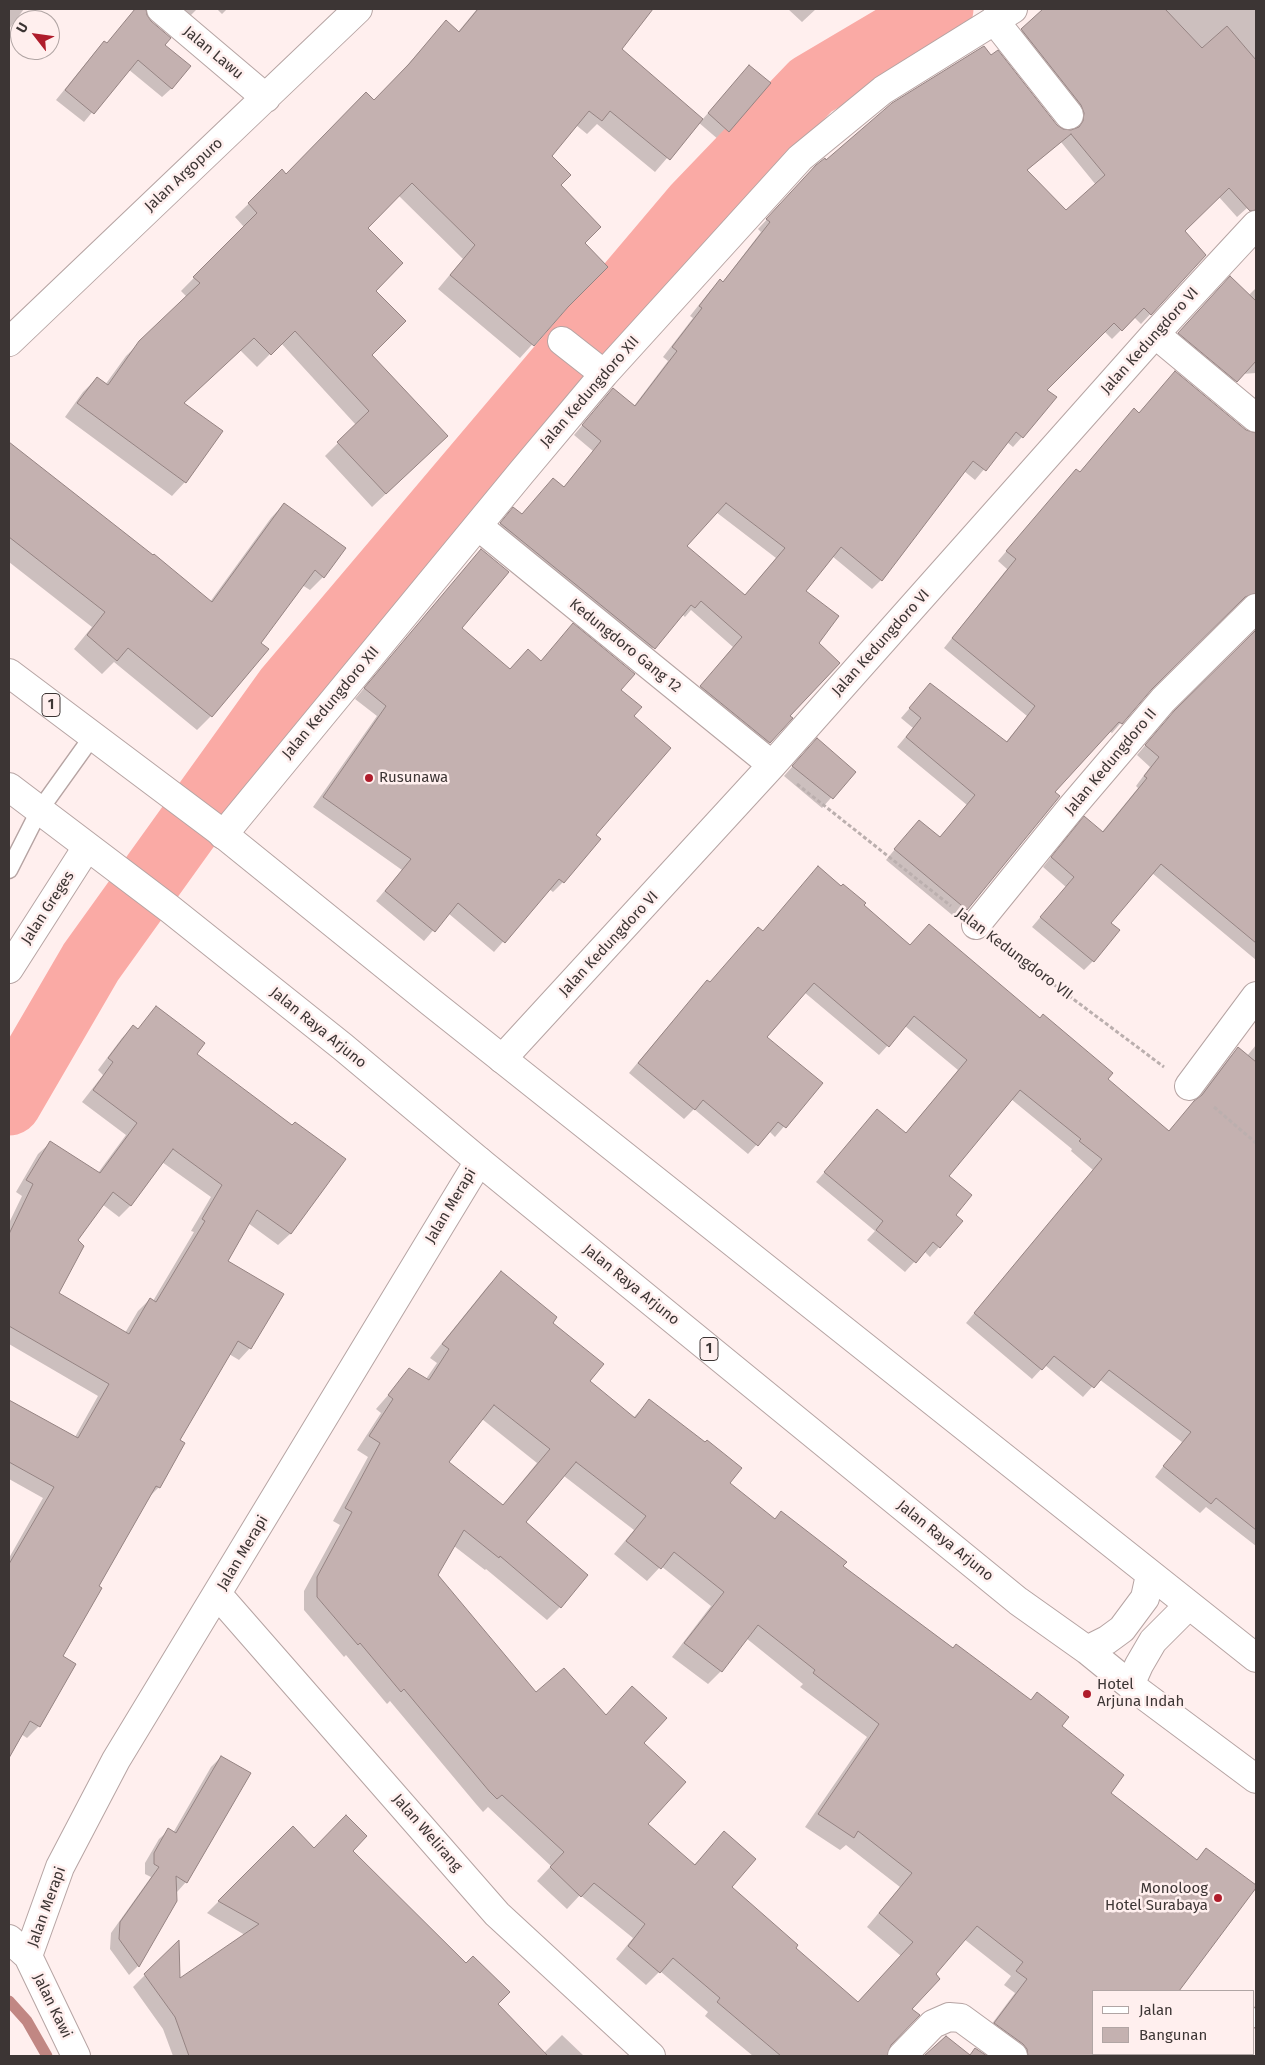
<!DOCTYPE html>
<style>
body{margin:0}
#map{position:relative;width:1265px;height:2065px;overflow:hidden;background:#ffefee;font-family:"Fira Sans",sans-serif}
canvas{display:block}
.frame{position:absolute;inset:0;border:10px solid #3c3534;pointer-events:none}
.legend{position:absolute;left:1092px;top:1990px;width:162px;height:65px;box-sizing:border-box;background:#ffefee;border:1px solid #b1a5a4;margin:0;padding:6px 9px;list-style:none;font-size:15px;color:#3c3534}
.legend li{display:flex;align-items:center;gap:10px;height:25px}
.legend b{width:25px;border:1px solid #b1a5a4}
.north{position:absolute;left:10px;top:10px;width:50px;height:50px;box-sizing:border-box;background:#ffefee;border:1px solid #b1a5a4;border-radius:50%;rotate:300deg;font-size:14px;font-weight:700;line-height:20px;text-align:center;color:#3c3534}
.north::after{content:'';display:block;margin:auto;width:18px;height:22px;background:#af1c2b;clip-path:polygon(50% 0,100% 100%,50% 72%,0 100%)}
</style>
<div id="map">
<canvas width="1265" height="2065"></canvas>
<div class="frame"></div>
<ul class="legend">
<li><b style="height:6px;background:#fff"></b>Jalan</li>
<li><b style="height:14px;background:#c4b1b0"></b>Bangunan</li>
</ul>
<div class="north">U</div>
</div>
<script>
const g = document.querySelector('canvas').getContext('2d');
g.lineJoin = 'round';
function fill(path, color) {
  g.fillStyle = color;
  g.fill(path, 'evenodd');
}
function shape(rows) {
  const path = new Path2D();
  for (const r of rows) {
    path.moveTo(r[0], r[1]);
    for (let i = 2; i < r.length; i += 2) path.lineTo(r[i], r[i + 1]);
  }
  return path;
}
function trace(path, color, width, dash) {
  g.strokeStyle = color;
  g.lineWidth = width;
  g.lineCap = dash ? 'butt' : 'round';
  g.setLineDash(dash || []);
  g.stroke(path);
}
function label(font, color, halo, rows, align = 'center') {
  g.font = font + ' "Fira Sans",sans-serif';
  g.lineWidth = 5;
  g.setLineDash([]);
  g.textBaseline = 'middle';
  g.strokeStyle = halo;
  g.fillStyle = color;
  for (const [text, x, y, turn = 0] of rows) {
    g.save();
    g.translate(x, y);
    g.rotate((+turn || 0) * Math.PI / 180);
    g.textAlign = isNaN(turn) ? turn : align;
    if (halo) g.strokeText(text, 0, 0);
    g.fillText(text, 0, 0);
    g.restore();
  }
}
fill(shape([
 [9,9,24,9,9,29],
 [162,9,197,9,181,25],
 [217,9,227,9,222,14],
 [477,9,652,9,620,49,702,120,740,76,728,131,719,140,698,122,655,172,597,124,587,134,576,125,550,156,559,185,583,243,565,308,520,358,438,289,463,259,398,195,366,228,374,291,371,355,433,449,372,507,325,456,356,425,281,343,257,367,240,350,183,404,222,432,185,482,172,496,65,417,83,392,97,378,105,385,126,356,187,297,181,291,244,227,235,217,282,171,286,175,374,102,446,22,458,32],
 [788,9,816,9,802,22],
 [909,9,926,9,916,17],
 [1058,9,1256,9,1256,217,1247,208,1237,217,1219,197,1183,231,1205,255,1141,324,1134,317,1112,339,1104,331,1045,390,1022,437,1013,447,1007,442,975,480,964,471,881,580,872,589,832,556,804,591,817,643,788,716,791,718,760,752,692,697,733,647,691,610,685,617,682,614,644,658,491,534,513,509,521,515,553,480,563,488,593,451,574,435,613,389,634,406,668,361,663,357,693,318,690,316,710,291,720,281,722,283,761,232,758,229,807,176,826,162,1056,126,1063,131,1075,130,1075,122,1012,39,1022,30,1044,24],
 [1061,142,1096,185,1066,212,1026,171],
 [716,512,776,558,744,596,685,546],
 [130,17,163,45,172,88,162,97,128,69,84,122,56,100,95,52,104,43,106,44],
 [1220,288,1248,296,1256,288,1256,373,1242,374,1226,390,1169,343],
 [1175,372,1245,431,1256,434,1256,605,1250,602,1241,602,1234,606,1150,689,1112,733,1109,731,1054,792,1059,797,957,919,886,860,910,831,939,838,967,805,897,747,913,728,901,718,930,685,1006,742,1027,716,944,648,1007,569,998,561,1067,480,1079,473,1125,419,1138,414],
 [10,444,210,602,271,518,284,504,323,577,310,590,302,585,260,643,211,716,197,730,114,662,102,674,74,649,92,627,9,562],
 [481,550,460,629,510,670,540,662,620,690,632,716,594,835,599,839,563,882,553,892,549,889,494,952,448,913,424,941,376,901,402,870,313,807,377,716,355,699],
 [1256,631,1256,960,1152,873,1109,923,1093,961,1084,970,1032,927,1066,887,1043,867,1075,827,1102,832,1138,788,1136,786,1150,767,1137,755,1165,722],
 [807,750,854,772,822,808,784,776],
 [818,868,910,946,1106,1079,1168,1132,1197,1100,1229,1058,1238,1048,1247,1056,1256,1045,1256,1546,1206,1507,1200,1513,1155,1477,1182,1442,1099,1379,1083,1397,1045,1365,1032,1379,966,1323,1093,1170,1071,1151,1072,1149,1011,1099,947,1176,954,1215,939,1247,930,1257,924,1251,905,1272,867,1240,875,1231,816,1182,877,1111,905,1134,958,1070,905,1026,879,1055,804,992,766,1038,821,1083,775,1137,769,1131,748,1154,694,1109,684,1119,629,1073,698,991,707,981,710,983,762,932],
 [156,1008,195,1054,292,1126,344,1159,290,1234,278,1245,248,1223,227,1261,250,1348,239,1360,229,1354,179,1441,183,1443,159,1487,149,1497,97,1587,61,1656,74,1664,39,1726,27,1738,21,1734,9,1755,9,1558,43,1498,9,1479,9,1401,75,1437,98,1396,9,1344,9,1223,22,1196,16,1192,38,1154,50,1143,98,1173,126,1135,82,1102,103,1075,98,1070,122,1038,133,1027,137,1030],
 [162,1162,211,1197,191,1231,194,1232,153,1301,150,1299,138,1311,125,1333,57,1294,77,1240,102,1204,119,1217,130,1206],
 [501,1273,551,1323,588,1382,633,1418,649,1401,728,1483,774,1520,842,1566,1060,1727,1109,1793,1196,1860,1207,1849,1256,1887,1177,1991,1094,1991,1094,2054,1130,2054,1129,2056,1009,2056,982,2037,1015,1993,1004,1985,1011,1976,964,1939,934,1975,910,2009,886,2051,886,2056,753,2056,705,2016,708,2012,660,1971,646,1985,616,1959,633,1938,580,1895,567,1909,537,1881,551,1866,488,1807,483,1812,476,1804,390,1701,387,1704,346,1655,344,1657,304,1610,304,1591,340,1525,333,1521,368,1457,357,1450,381,1413,376,1409,410,1370,426,1379,437,1363,430,1358,488,1286],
 [482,1419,537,1463,502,1506,447,1463],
 [564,1476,634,1530,614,1554,647,1581,661,1566,711,1606,672,1657,708,1684,721,1671,746,1638,803,1684,800,1687,867,1737,805,1827,840,1850,846,1845,900,1887,867,1927,901,1956,857,2003,794,1948,730,1887,724,1833,694,1865,646,1824,643,1743,605,1716,536,1694,436,1575,454,1546,485,1570,486,1569,547,1620,560,1607,525,1523],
 [221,1757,186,1882,177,1892,176,1901,138,1966,129,1975,110,1949,111,1933,151,1877,145,1874,145,1863,159,1839,169,1830,173,1833,211,1767],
 [293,1827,314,1849,351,1851,544,2053,562,2035,584,2056,173,2056,163,2029,133,1987,177,1943,179,1980,245,1935,207,1913],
 [946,2037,969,2056,975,2049,985,2056,925,2056]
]), '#0003');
trace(shape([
 [9,2001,27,2021,47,2056]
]), '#c18783', 11);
trace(shape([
 [9,1103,91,962,287,689,695,207,811,86,941,9]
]), '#faaaa5', 65);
const building = shape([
 [135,9,146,9,147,15,151,21,171,38,165,45,191,66,172,89,138,60,94,114,65,90,104,41,107,43,135,9],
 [478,9,653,9,622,49,703,119,670,160,610,111,602,121,589,111,552,156,571,175,561,185,601,227,585,243,608,267,568,307,534,346,450,275,475,245,412,183,368,228,403,263,376,291,406,321,372,355,448,436,386,494,337,442,369,411,295,331,271,355,254,338,184,403,223,431,186,483,77,403,97,377,108,385,139,341,200,283,193,277,257,213,248,203,282,169,286,174,366,92,374,100,409,64,446,20,459,32,478,9],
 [1043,9,1165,9,1202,48,1227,26,1256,60,1256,210,1250,211,1229,188,1185,231,1206,255,1151,315,1144,308,1122,331,1114,323,1047,390,1057,397,1023,438,1016,432,986,471,973,461,882,581,841,547,806,591,839,616,819,643,840,663,790,716,793,718,770,743,700,686,742,637,701,601,695,608,691,605,655,649,500,523,513,507,522,514,553,478,564,487,601,441,582,425,613,388,635,406,677,351,672,347,702,308,699,306,720,279,723,282,770,222,766,219,816,165,825,158,826,160,892,103,984,46,991,55,998,50,1057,125,1063,129,1071,130,1079,127,1083,121,1084,113,1081,105,1021,29,1043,9],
 [1071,134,1105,175,1066,210,1027,170,1071,134],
 [726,503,785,548,745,595,687,546,726,503],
 [749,65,771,83,729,132,708,113,749,65],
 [1230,276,1256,301,1256,361,1237,382,1178,333,1230,276],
 [1175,371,1246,430,1256,433,1256,593,1245,597,1152,689,1122,724,1119,722,1055,792,1060,796,967,910,894,849,919,820,940,837,975,795,906,737,921,718,909,708,930,683,1007,742,1035,706,952,638,1016,559,1006,551,1076,469,1080,472,1134,408,1139,413,1175,371],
 [9,442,153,555,154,554,212,602,284,503,346,548,324,578,315,570,261,643,269,649,212,717,128,648,117,661,87,635,105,612,9,537,9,442],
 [481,549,509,572,462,628,510,669,528,649,541,661,573,623,635,674,621,690,642,707,634,716,671,748,596,835,601,839,564,883,559,879,505,943,458,903,435,932,385,891,411,859,323,797,386,706,364,688,481,549],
 [1256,630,1256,943,1161,864,1111,923,1120,930,1094,962,1040,917,1074,877,1051,857,1084,816,1103,832,1147,778,1144,776,1159,757,1145,745,1174,711,1256,630],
 [817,738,856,772,833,799,792,766,817,738],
 [818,866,841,886,843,884,866,903,864,905,910,945,929,924,1040,1018,1043,1014,1113,1073,1108,1079,1169,1131,1194,1101,1202,1095,1238,1047,1256,1062,1256,1530,1216,1498,1211,1504,1163,1466,1191,1432,1109,1370,1094,1388,1054,1356,1042,1370,974,1313,1102,1159,1079,1141,1081,1139,1020,1090,949,1176,972,1195,956,1215,963,1221,940,1248,933,1242,916,1263,876,1230,883,1221,824,1172,877,1109,906,1133,967,1060,914,1016,889,1047,814,983,767,1037,823,1083,786,1128,778,1122,758,1146,703,1100,695,1110,638,1063,707,980,710,982,758,927,763,931,818,866],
 [156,1006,205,1043,197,1054,292,1125,295,1122,346,1159,291,1234,257,1210,228,1261,284,1294,251,1349,238,1341,180,1440,185,1443,160,1488,156,1486,99,1586,102,1588,63,1656,76,1664,40,1727,30,1721,9,1758,9,1564,54,1487,9,1462,9,1400,78,1438,109,1384,9,1326,9,1234,33,1184,26,1180,50,1141,100,1173,137,1123,93,1090,113,1062,108,1058,133,1025,138,1029,156,1006],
 [173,1149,222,1185,202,1219,205,1221,156,1302,150,1298,129,1334,59,1293,84,1246,78,1240,113,1192,131,1206,173,1149],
 [501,1271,557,1317,553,1323,604,1364,590,1381,635,1418,649,1399,705,1442,707,1440,742,1468,730,1483,775,1519,781,1511,847,1562,843,1566,953,1648,956,1644,1031,1700,1037,1692,1069,1717,1062,1726,1124,1775,1111,1793,1197,1860,1206,1848,1256,1885,1256,1888,1179,1991,1094,1991,1094,2056,1028,2056,1027,2049,1023,2044,994,2023,1027,1979,1016,1971,1023,1962,977,1926,936,1974,940,1979,912,2009,920,2015,891,2045,887,2056,781,2056,717,2002,720,1998,673,1958,660,1973,628,1946,645,1924,594,1883,581,1897,550,1867,564,1852,502,1795,497,1799,489,1791,404,1689,401,1692,360,1643,358,1645,317,1597,317,1577,352,1512,345,1508,380,1443,369,1436,393,1399,388,1395,409,1368,429,1380,449,1349,442,1344,501,1271],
 [494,1405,550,1449,503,1505,449,1462,494,1405],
 [576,1462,646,1516,626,1541,661,1569,674,1552,724,1592,684,1643,722,1672,758,1625,815,1670,813,1673,879,1724,818,1814,854,1838,858,1831,912,1873,879,1913,913,1942,858,2002,796,1948,798,1945,732,1887,756,1859,724,1831,695,1865,648,1824,686,1782,644,1743,667,1718,632,1686,606,1715,564,1668,536,1692,438,1575,464,1530,499,1558,500,1556,561,1608,588,1575,526,1522,576,1462],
 [221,1756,251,1773,187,1883,176,1876,177,1901,139,1967,119,1939,120,1922,159,1867,154,1864,154,1853,168,1828,176,1833,221,1756],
 [346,1815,367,1836,353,1851,466,1963,473,1956,510,1992,498,2004,548,2056,189,2056,175,2017,144,1974,179,1940,180,1978,259,1924,218,1901,293,1826,314,1848,346,1815],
 [946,2036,970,2055,975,2048,987,2056,924,2056,946,2036]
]);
fill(building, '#c4b1b0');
trace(building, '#958382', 1);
const service = shape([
 [9,870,39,811,92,737],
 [1254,2019,1256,2016],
 [1222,2056,1224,2054]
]);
const minor = shape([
 [161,9,266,98],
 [994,20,1069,115],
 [1155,334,1256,418],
 [562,341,604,374],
 [9,342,358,9],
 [478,526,772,765],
 [223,835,521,473,604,374,800,158,883,90,1013,9],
 [976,925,1071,808,1163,700,1256,608],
 [9,969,87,847],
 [502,1059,772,765,1155,334,1256,225],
 [1189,1086,1256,996],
 [218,1595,497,1914,651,2056],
 [9,1939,28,1956,76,2056],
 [28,1956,60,1867,116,1760,479,1161],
 [902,2056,933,2024,949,2017,961,2018,1013,2056]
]);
const trunk = shape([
 [9,673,218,830,432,1003,1256,1658],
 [9,787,170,909,343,1047,479,1161,1018,1601,1087,1650,1130,1685,1256,1779],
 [1087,1650,1107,1640,1122,1629,1145,1598,1150,1575],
 [1130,1685,1139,1665,1153,1641,1188,1606]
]);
trace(service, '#b6a4a3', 19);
trace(minor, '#b6a4a3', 30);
trace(trunk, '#b6a4a3', 30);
trace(shape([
 [797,784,951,906],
 [1001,945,1164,1067],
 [1214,1107,1256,1143]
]), '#bbafae', 3, [4, 2.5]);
trace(service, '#fff', 16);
trace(minor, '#fff', 28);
trace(trunk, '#fff', 28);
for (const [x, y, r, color] of [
 [369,778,5,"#af1c2b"],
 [1087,1694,5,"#af1c2b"],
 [1218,1898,5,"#af1c2b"]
]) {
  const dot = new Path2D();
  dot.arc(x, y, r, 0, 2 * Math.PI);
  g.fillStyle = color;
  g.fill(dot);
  trace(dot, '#ffefee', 2);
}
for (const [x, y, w] of [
 [51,705,18],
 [709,1349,18]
]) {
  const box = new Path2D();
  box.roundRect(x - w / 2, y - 11.5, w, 23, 4);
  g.fillStyle = '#ffefee';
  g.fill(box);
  trace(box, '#3c3534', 1);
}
label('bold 14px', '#3c3534', null, [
 ["1",51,705],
 ["1",709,1349]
]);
label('15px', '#3c3534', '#ffefee', [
 ["Jalan Lawu",213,53,40],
 ["Jalan Argopuro",184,175,-43],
 ["Jalan Kedungdoro VI",1150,341,-48],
 ["Jalan Kedungdoro XII",590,392,-49],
 ["Jalan Kedungdoro VI",881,643,-48],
 ["Kedungdoro Gang 12",625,646,39],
 ["Jalan Kedungdoro XII",331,703,-50],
 ["Jalan Kedungdoro II",1111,762,-50],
 ["Jalan Greges",48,908,-57],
 ["Jalan Kedungdoro VI",609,944,-47],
 ["Jalan Kedungdoro VII",1014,954,37],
 ["Jalan Raya Arjuno",318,1028,39],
 ["Jalan Merapi",451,1206,-59],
 ["Jalan Raya Arjuno",631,1285,39],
 ["Jalan Raya Arjuno",945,1541,39],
 ["Jalan Merapi",243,1553,-59],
 ["Jalan Welirang",427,1833,49],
 ["Jalan Merapi",47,1907,-70],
 ["Jalan Kawi",52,2006,64]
]);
label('15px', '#3c3534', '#ffefee', [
 ["Rusunawa",379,778],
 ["Hotel",1097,1685],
 ["Arjuna Indah",1097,1702],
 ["Monoloog",1208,1889,"right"],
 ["Hotel Surabaya",1208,1906,"right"]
], 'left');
</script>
